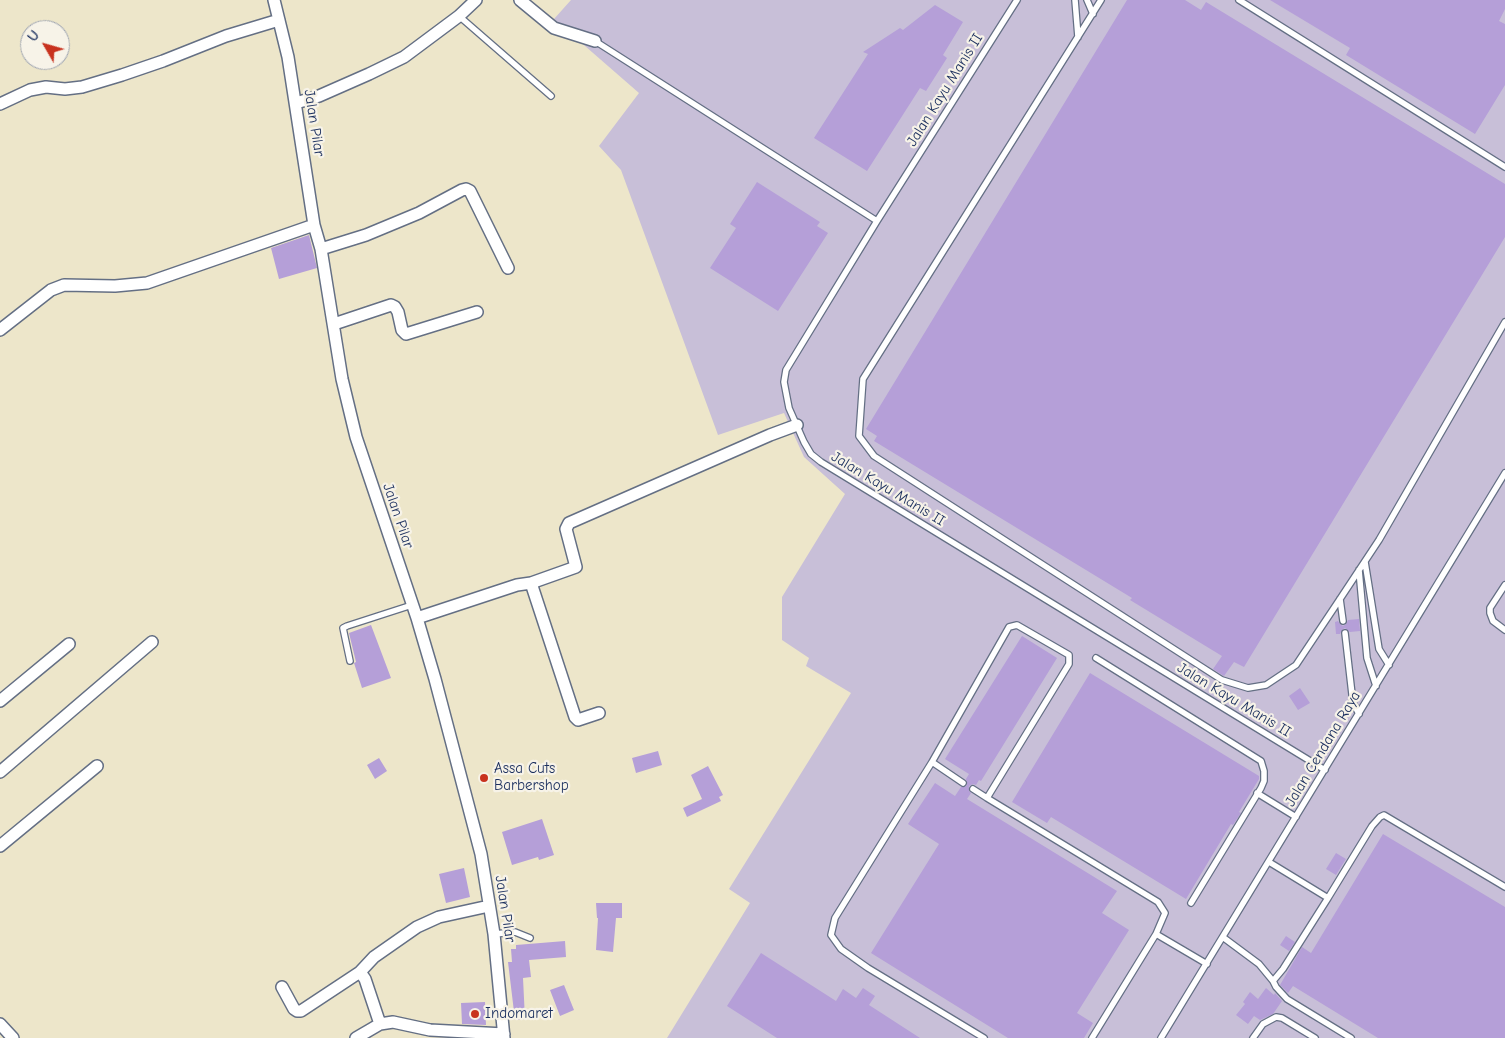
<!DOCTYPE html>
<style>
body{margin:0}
#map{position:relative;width:1505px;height:1038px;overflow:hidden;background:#ede6ca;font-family:"Comic Neue",sans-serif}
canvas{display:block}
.north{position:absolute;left:20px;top:20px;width:50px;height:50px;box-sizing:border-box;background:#f7f3e8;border:1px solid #9fa5b1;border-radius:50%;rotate:308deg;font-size:14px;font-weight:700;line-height:20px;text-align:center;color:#1b2f5e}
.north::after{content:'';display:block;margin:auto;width:18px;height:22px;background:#c8321e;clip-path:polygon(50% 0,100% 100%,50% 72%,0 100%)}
</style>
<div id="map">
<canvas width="1505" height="1038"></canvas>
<div class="north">U</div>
</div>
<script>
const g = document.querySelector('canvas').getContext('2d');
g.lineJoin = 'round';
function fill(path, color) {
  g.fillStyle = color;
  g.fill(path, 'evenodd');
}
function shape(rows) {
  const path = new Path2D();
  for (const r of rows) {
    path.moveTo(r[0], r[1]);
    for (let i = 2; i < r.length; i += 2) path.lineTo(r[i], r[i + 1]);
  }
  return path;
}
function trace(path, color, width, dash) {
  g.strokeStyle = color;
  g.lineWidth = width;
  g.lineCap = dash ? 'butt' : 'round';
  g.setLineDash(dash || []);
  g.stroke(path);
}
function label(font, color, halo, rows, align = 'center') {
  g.font = font + ' "Comic Neue",sans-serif';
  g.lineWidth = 4.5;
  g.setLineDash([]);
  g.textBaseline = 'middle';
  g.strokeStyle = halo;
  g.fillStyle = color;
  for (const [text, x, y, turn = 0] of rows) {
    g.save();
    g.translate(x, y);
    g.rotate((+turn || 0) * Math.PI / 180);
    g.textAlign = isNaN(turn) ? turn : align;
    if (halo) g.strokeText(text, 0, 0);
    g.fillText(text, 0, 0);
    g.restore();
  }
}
fill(shape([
 [571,0,1505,0,1505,1038,667,1038,750,903,729,889,851,693,806,666,809,658,782,640,782,597,845,494,804,457,784,413,718,435,621,170,599,146,639,93,554,19]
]), '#c8bfd8');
fill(shape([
 [1127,0,1185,0,1201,10,1206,2,1505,184,1505,237,1244,667,1234,662,1224,676,1213,669,1222,656,1130,600,1132,598,874,441,877,436,866,429],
 [1270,0,1505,0,1505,9,1499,21,1505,24,1505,85,1475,134,1346,55,1350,48],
 [935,5,963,22,943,55,947,58,926,91,920,88,867,171,814,138,868,54,863,52,900,28,903,30],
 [757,182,820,222,817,226,828,233,778,311,710,268,736,228,730,224],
 [309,235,317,268,279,279,271,248],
 [1359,619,1360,631,1350,632,1345,628,1342,630,1340,634,1336,634,1335,622,1338,621,1340,624,1343,626,1346,624,1348,620],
 [371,625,391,678,362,688,354,663,356,662,349,633],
 [1022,636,1057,658,981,781,979,780,976,785,973,784,969,786,969,791,971,793,967,799,1117,891,1102,913,1129,930,1077,1013,1093,1023,1084,1038,1008,1038,871,953,939,844,908,824,935,783,955,796,961,787,965,787,967,785,966,779,969,774,945,759],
 [1090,673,1259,776,1259,779,1239,812,1241,813,1233,825,1231,824,1186,899,1051,817,1047,823,1012,802],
 [1300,688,1310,703,1298,710,1289,696],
 [658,751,662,765,636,773,632,758],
 [379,758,387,771,375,779,367,765],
 [708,766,723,795,719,797,721,801,687,817,683,808,702,799,691,775],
 [542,819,554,855,539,860,538,857,512,865,502,832],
 [1383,834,1505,907,1505,1038,1378,1038,1293,986,1288,993,1280,985,1302,947,1311,953],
 [1336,853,1346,859,1336,875,1326,869],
 [464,868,470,897,446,903,439,874],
 [596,903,622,903,622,918,616,918,613,952,596,950,598,918,597,918],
 [1286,936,1295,942,1289,951,1280,945],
 [565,941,566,957,529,960,531,977,523,978,525,1019,515,1020,508,962,512,962,511,949,516,949,516,945],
 [761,953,836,1001,843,989,856,998,863,988,875,996,869,1005,920,1038,777,1038,727,1006],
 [564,985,574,1010,560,1016,550,990],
 [1266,988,1274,995,1275,993,1282,1001,1273,1014,1260,1020,1254,1016,1248,1024,1236,1015,1245,1004,1243,1002,1250,992,1258,999],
 [485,1002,486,1025,462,1024,461,1003]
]), '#b59fd8');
const service = shape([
 [1017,0,877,221,786,370,784,382,789,408,804,442,811,454,821,462,1325,770],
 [1075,0,1078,37],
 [1087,0,1093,14],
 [1101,0,863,379,859,436,874,456,1222,680,1248,688,1266,685,1296,665,1340,599,1379,540,1505,322],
 [1239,0,1505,167],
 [459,16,551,96],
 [595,41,877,221],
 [1365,562,1379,649,1389,665],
 [1359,570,1367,658,1376,686],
 [1505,585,1490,608,1490,613,1493,621,1505,630],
 [1340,599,1343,621],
 [1345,633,1353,703,1359,714],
 [1096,658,1261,761,1264,771,1264,781,1261,788,1191,903],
 [350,661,343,628,347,626,412,605],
 [932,762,1009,627,1017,625,1069,655,1069,664,987,798,1158,902,1165,913,1156,934,1207,964],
 [963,783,932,762,835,918,831,935,841,949,868,968,984,1038],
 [973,789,987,798],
 [1257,793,1296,817],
 [1328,898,1372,826,1380,817,1384,815,1505,887],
 [494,934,515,932,530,938],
 [1224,938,1259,964,1273,981,1283,969,1328,898,1269,862],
 [1273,981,1276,987,1287,999,1351,1038],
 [1092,1038,1156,934],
 [1161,1038,1505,473],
 [1253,1038,1263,1024,1276,1017,1282,1018,1315,1038]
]);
const minor = shape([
 [274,0,288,57,314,225,321,249,342,379,356,437,417,618,435,679,481,854,494,934,504,1038],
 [520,0,554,28,595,41],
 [296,103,319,96,369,74,404,57,459,16,476,0],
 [0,104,30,90,46,87,65,89,82,87,122,75,163,61,226,36,279,20],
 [321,249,366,235,419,213,462,190,466,189,470,191,508,268],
 [334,324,391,305,395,307,398,312,402,330,406,334,477,312],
 [0,330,51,290,64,285,115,286,147,283,314,225],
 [531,583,576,567,566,529,569,523,770,435,797,425],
 [417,618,517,585,531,583,575,717,578,720,599,713],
 [0,701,69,644],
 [0,772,152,642],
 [0,846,97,766],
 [360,972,365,979,380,1024,393,1022,430,1030,504,1034],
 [282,987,294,1009,297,1011,301,1011,360,972,374,957,417,927,439,917,489,906],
 [0,1024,13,1038],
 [356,1038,380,1024]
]);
trace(service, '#646f84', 8);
trace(minor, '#646f84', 14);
trace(service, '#fff', 5.5);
trace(minor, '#fff', 11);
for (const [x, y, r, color] of [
 [484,778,5,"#c8321e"],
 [475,1014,5,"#c8321e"]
]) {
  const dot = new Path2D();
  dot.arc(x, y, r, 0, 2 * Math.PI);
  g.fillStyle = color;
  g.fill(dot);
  trace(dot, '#f7f3e8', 2);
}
label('15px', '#1b2f5e', '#f7f3e8', [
 ["Jalan Kayu Manis II",945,90,-58],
 ["Jalan Pilar",314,123,81],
 ["Jalan Kayu Manis II",888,489,31],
 ["Jalan Pilar",398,516,71],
 ["Jalan Kayu Manis II",1234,700,31],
 ["Jalan Cendana Raya",1323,749,-59],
 ["Jalan Pilar",505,909,81]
]);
label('15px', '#1b2f5e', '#f7f3e8', [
 ["Assa Cuts",494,769],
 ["Barbershop",494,786],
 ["Indomaret",485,1014]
], 'left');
</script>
